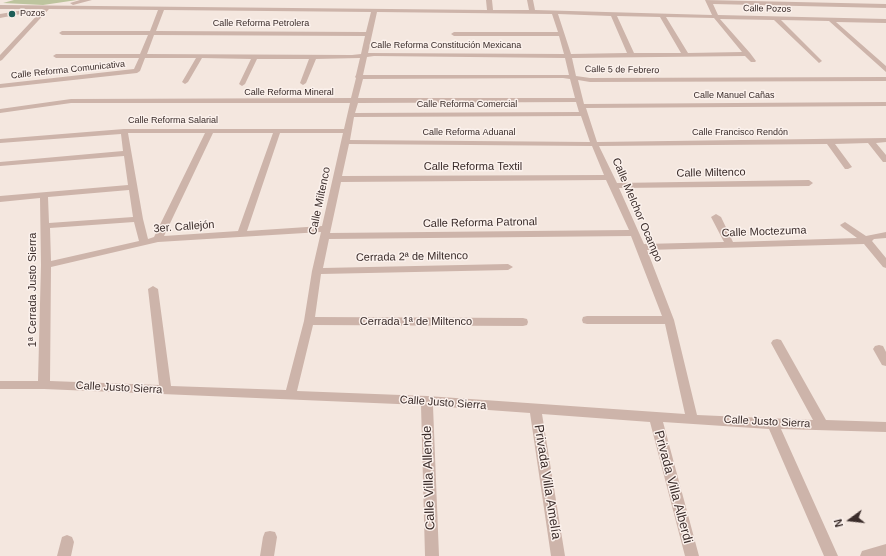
<!DOCTYPE html>
<meta charset="utf-8">
<style>
body{margin:0}
#map{position:relative;width:886px;height:556px;overflow:hidden;background:#f4e7df;font-family:Arial,sans-serif}
canvas{display:block}
.north{position:absolute;left:830px;top:500px;width:40px;height:40px;-webkit-text-stroke:3px #fbf1ec;paint-order:stroke;rotate:255deg;font-size:11px;font-weight:700;line-height:16px;text-align:center;color:#3a2c2a}
.north::after{content:'';display:block;margin:auto;width:14px;height:18px;background:#3a2c2a;clip-path:polygon(50% 0,100% 100%,50% 72%,0 100%)}
</style>
<div id="map">
<canvas width="886" height="556"></canvas>
<div class="north">N</div>
</div>
<script>
const g = document.querySelector('canvas').getContext('2d');
g.lineJoin = 'round';
function fill(path, color) {
  g.fillStyle = color;
  g.fill(path, 'evenodd');
}
function shape(rows) {
  const path = new Path2D();
  for (const r of rows) {
    path.moveTo(r[0], r[1]);
    for (let i = 2; i < r.length; i += 2) path.lineTo(r[i], r[i + 1]);
  }
  return path;
}
function trace(path, color, width, dash) {
  g.strokeStyle = color;
  g.lineWidth = width;
  g.lineCap = dash ? 'butt' : 'round';
  g.setLineDash(dash || []);
  g.stroke(path);
}
function label(font, color, halo, rows, align = 'center') {
  g.font = font + ' Arial,sans-serif';
  g.lineWidth = 3;
  g.setLineDash([]);
  g.textBaseline = 'middle';
  g.strokeStyle = halo;
  g.fillStyle = color;
  for (const [text, x, y, turn = 0] of rows) {
    g.save();
    g.translate(x, y);
    g.rotate((+turn || 0) * Math.PI / 180);
    g.textAlign = isNaN(turn) ? turn : align;
    if (halo) g.strokeText(text, 0, 0);
    g.fillText(text, 0, 0);
    g.restore();
  }
}
fill(shape([
 [14,0,77,0,43,5,3,3]
]), '#bdc49e');
fill(shape([
 [80,0,92,0,73,5,70,3,80,0],
 [486,0,492,0,493,10,529,10,527,0,533,0,535,10,712,15,705,0,886,4,886,8,713,4,718,15,886,19,886,23,836,22,886,66,886,72,829,21,781,20,822,61,819,63,774,20,720,19,750,53,756,61,755,62,751,62,745,56,572,58,576,76,590,78,886,77,886,81,590,82,578,80,584,104,886,102,886,106,586,108,597,142,886,138,886,142,876,143,886,155,886,162,883,162,868,143,835,144,852,167,848,169,845,169,827,144,599,146,617,183,809,180,813,183,809,186,619,188,644,244,724,242,711,217,716,214,721,217,733,242,857,238,842,227,840,225,845,222,866,236,886,232,886,238,874,239,872,241,886,258,886,268,883,267,864,244,647,250,674,320,697,415,813,420,771,343,773,340,777,339,781,340,826,420,886,422,886,432,781,429,838,556,824,556,769,429,663,422,699,556,685,556,650,422,542,414,565,556,551,556,530,413,433,406,439,556,425,556,421,405,44,389,0,389,0,381,38,381,41,265,40,198,0,202,0,196,128,185,124,156,0,166,0,162,123,151,121,134,0,143,0,139,124,129,344,129,350,103,71,103,0,113,0,109,71,99,351,98,356,78,355,77,356,75,360,58,316,59,306,83,303,85,300,83,309,59,257,59,245,84,242,86,239,84,251,59,202,58,188,82,185,84,182,82,196,58,145,58,140,71,137,73,0,88,0,84,134,69,139,58,56,58,53,56,56,54,140,54,148,35,62,35,59,33,62,31,150,31,158,10,49,9,2,60,0,61,0,55,43,9,0,9,0,5,487,10,486,0],
 [164,10,371,12,366,32,156,31,164,10],
 [377,12,552,14,558,32,454,32,451,34,454,36,559,36,564,54,368,53,377,12],
 [558,14,611,16,627,53,571,54,558,14],
 [617,16,660,17,681,53,634,53,617,16],
 [666,17,714,18,742,52,688,53,666,17],
 [154,35,365,36,361,54,352,55,147,54,154,35],
 [374,56,565,58,569,75,363,75,367,57,374,56],
 [563,78,570,79,575,98,358,98,363,79,563,78],
 [576,102,579,112,355,113,358,103,576,102],
 [581,116,590,142,350,140,354,117,581,116],
 [128,133,205,133,154,237,148,239,143,219,128,133],
 [213,133,273,133,238,231,164,236,213,133],
 [280,133,343,133,322,226,247,231,280,133],
 [349,144,592,146,604,175,342,176,349,144],
 [606,180,629,230,330,233,341,182,606,180],
 [129,190,133,217,49,223,48,197,129,190],
 [134,222,139,241,51,261,50,228,134,222],
 [321,232,312,271,304,321,286,390,171,386,158,289,153,286,148,289,159,385,50,381,51,267,158,242,321,232],
 [631,236,662,316,587,316,583,317,582,320,583,323,587,324,665,324,685,414,427,396,297,391,313,325,523,326,527,325,528,322,527,319,523,318,315,317,321,274,508,270,513,267,508,264,323,268,329,239,631,236],
 [24,10,26,11,26,13,0,18,0,14,24,10],
 [879,345,883,346,886,352,886,366,882,365,873,349,875,346,879,345],
 [270,531,275,532,277,537,274,556,260,556,263,537,265,532,270,531],
 [67,535,72,537,74,542,71,556,57,556,62,537,67,535],
 [886,544,886,556,860,556,862,551,886,544]
]), '#cdb4aa');
for (const [x, y, r, color] of [
 [12,14,4,"#1d5e57"]
]) {
  const dot = new Path2D();
  dot.arc(x, y, r, 0, 2 * Math.PI);
  g.fillStyle = color;
  g.fill(dot);
  trace(dot, '#fbf1ec', 1.5);
}
label('9px', '#3a2c2a', '#fbf1ec', [
 ["Calle Pozos",767,9,1],
 ["Calle Reforma Petrolera",261,24],
 ["Calle Reforma Constitución Mexicana",446,46],
 ["Calle Reforma Comunicativa",68,70,-6],
 ["Calle 5 de Febrero",622,70,1],
 ["Calle Reforma Mineral",289,93],
 ["Calle Manuel Cañas",734,96],
 ["Calle Reforma Comercial",467,105],
 ["Calle Reforma Salarial",173,121],
 ["Calle Reforma Aduanal",469,133],
 ["Calle Francisco Rendón",740,133]
]);
label('9px', '#3a2c2a', '#fbf1ec', [
 ["Pozos",20,14]
], 'left');
label('11px', '#3a2c2a', '#fbf1ec', [
 ["Calle Reforma Textil",473,167],
 ["Calle Miltenco",711,173,-1],
 ["Calle Miltenco",320,201,-78],
 ["Calle Melchor Ocampo",637,210,67],
 ["Calle Reforma Patronal",480,223,-1],
 ["3er. Callejón",184,227,-4],
 ["Calle Moctezuma",764,232,-2],
 ["Cerrada 2ª de Miltenco",412,257,-1],
 ["1ª Cerrada Justo Sierra",33,290,-90],
 ["Cerrada 1ª de Miltenco",416,322],
 ["Calle Justo Sierra",119,388,3],
 ["Calle Justo Sierra",443,403,4],
 ["Calle Justo Sierra",767,422,3]
]);
label('13px', '#3a2c2a', '#fbf1ec', [
 ["Calle Villa Allende",429,478,-92],
 ["Privada Villa Amelía",547,482,81],
 ["Privada Villa Alberdi",673,487,75]
]);
</script>
